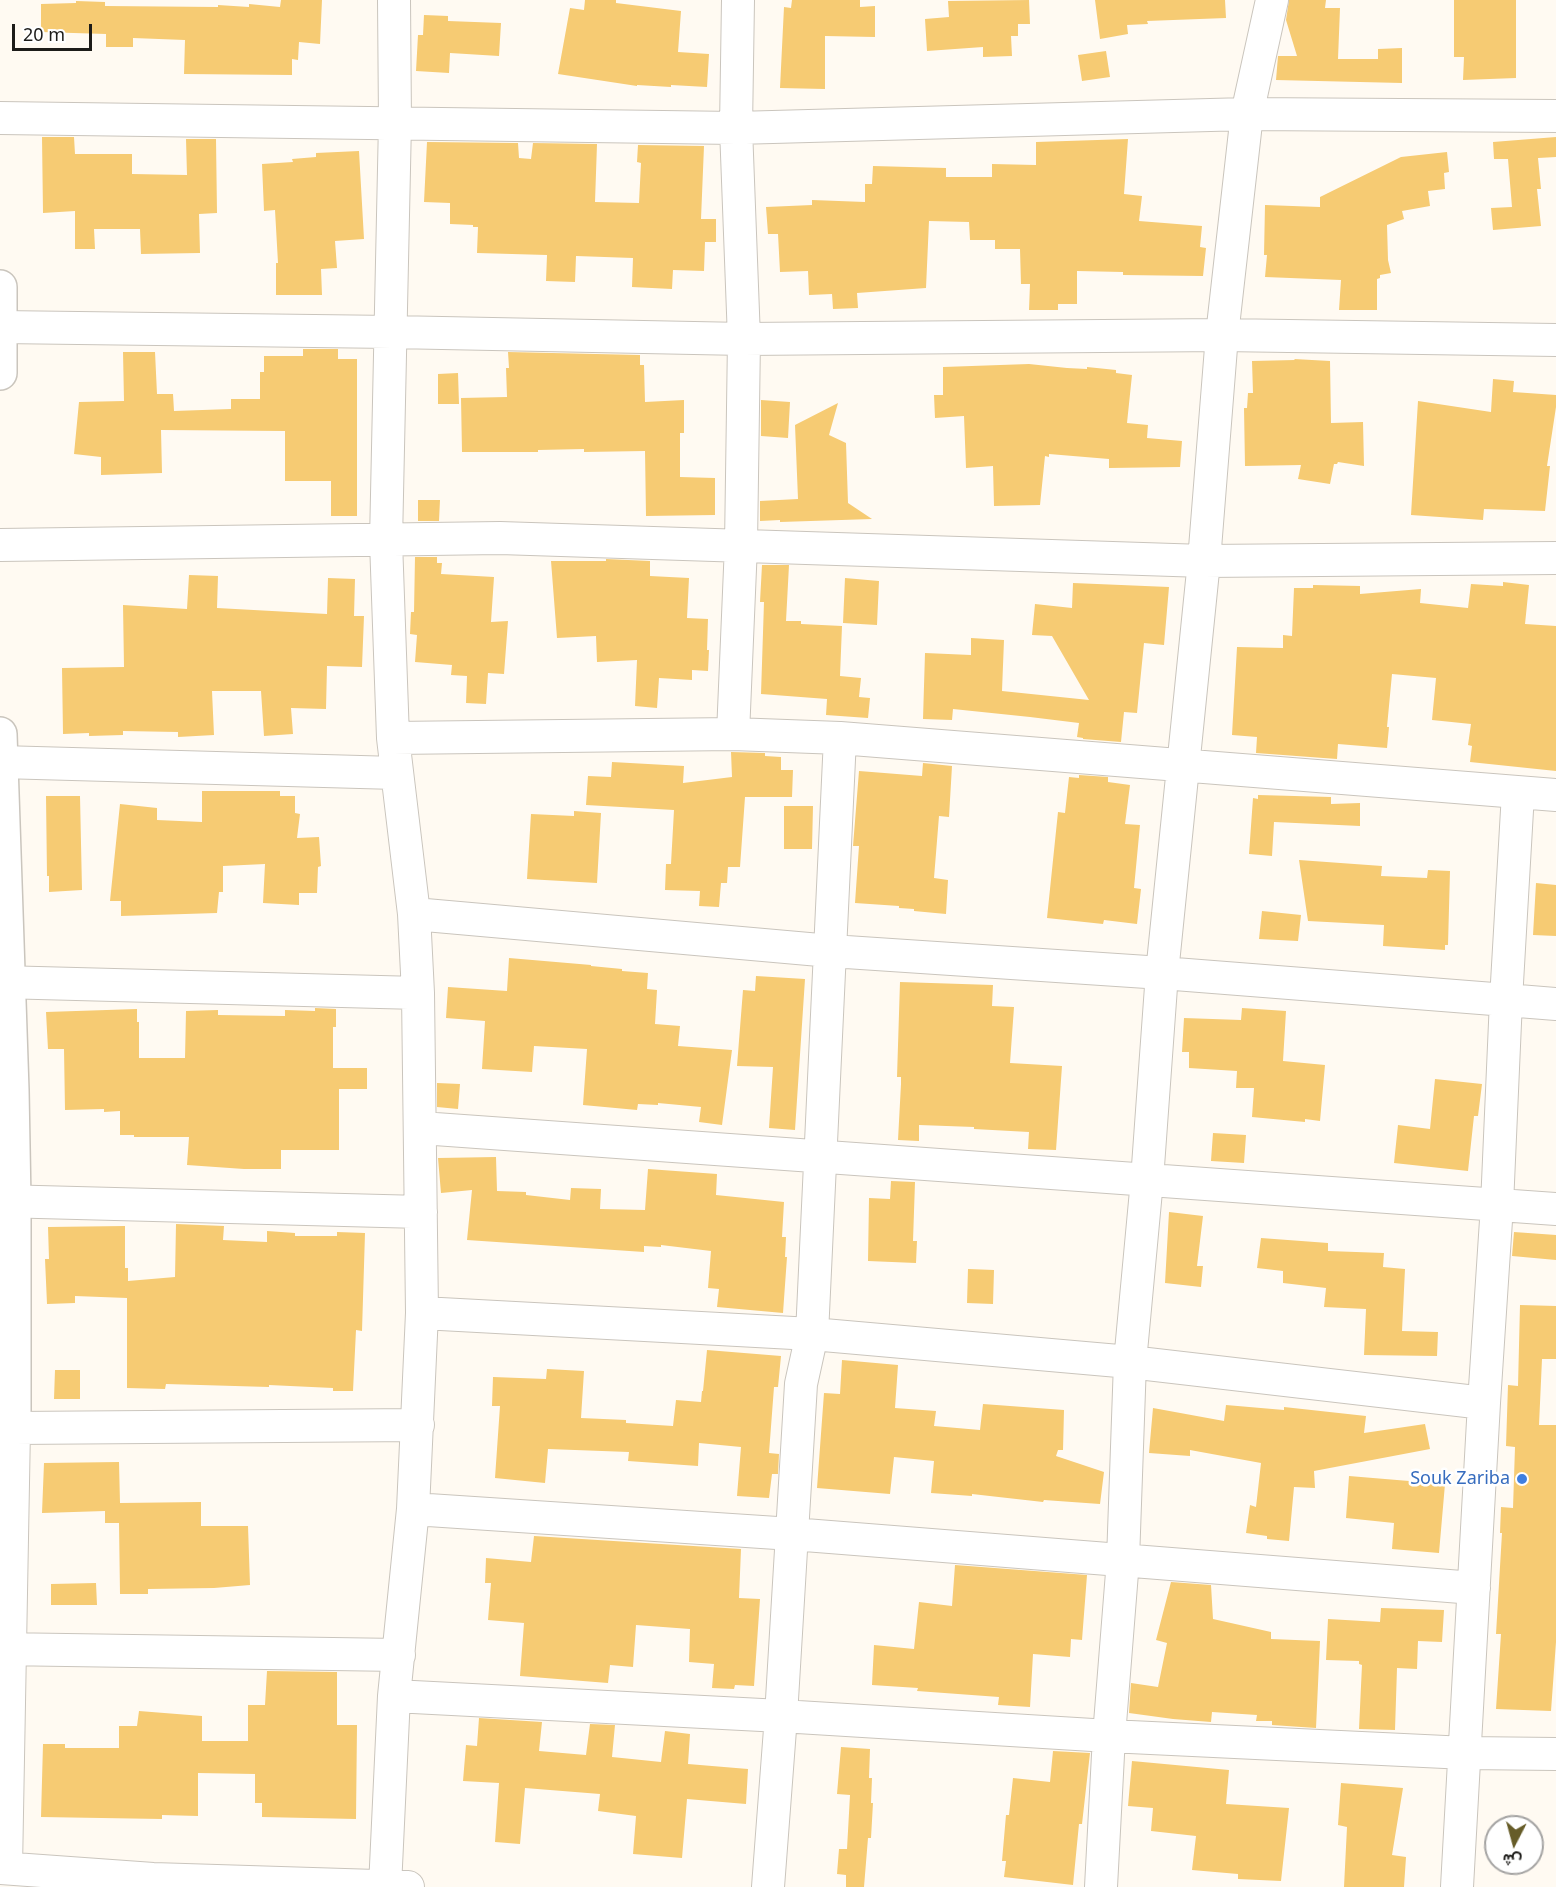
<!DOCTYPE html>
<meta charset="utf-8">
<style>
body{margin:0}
#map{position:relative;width:1556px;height:1887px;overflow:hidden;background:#fffaf2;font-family:"Noto Sans",Vazirmatn,sans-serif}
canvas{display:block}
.north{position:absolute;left:1484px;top:1815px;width:60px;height:60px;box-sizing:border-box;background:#fff;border:2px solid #a5a4a3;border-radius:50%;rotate:186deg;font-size:16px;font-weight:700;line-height:24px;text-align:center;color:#1d1c19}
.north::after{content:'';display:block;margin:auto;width:21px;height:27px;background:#665c28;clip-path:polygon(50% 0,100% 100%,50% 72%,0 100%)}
.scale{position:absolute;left:12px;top:24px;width:80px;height:27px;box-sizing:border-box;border:3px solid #1d1c19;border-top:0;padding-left:8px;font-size:18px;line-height:21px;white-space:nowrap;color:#1d1c19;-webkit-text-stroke:4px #fff;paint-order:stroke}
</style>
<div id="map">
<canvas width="1556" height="1887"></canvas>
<div class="north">ش</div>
<div class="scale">20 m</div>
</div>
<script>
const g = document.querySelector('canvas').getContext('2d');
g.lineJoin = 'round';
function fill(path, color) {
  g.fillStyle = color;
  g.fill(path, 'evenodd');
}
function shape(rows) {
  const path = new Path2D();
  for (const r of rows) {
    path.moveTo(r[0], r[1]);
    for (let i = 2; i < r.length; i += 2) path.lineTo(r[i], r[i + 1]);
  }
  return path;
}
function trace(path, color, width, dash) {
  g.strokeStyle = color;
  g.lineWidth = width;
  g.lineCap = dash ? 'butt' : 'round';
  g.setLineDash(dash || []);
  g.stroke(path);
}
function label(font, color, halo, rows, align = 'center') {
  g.font = font + ' "Noto Sans",sans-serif';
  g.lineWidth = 5;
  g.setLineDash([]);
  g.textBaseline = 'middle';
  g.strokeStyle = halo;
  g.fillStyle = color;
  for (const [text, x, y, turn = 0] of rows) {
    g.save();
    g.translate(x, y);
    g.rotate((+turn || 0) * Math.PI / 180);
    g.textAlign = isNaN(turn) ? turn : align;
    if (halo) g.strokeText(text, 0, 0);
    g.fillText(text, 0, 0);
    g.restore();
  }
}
fill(shape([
 [281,0,322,0,320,44,299,42,298,60,292,59,292,75,184,74,185,40,133,38,133,47,106,47,106,34,41,32,41,4,76,3,76,1,105,2,105,6,218,7,218,5,249,7,249,4,280,7],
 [585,0,616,0,616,3,681,11,678,52,709,54,707,87,671,85,671,87,637,85,637,86,558,74,570,8,584,10],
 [792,0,860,0,860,7,875,6,875,37,825,36,825,89,780,88,784,7,791,8],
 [1029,0,1030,24,1018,24,1018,36,1011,36,1012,56,983,57,983,47,927,51,925,19,949,17,948,1],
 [1095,0,1225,0,1226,18,1147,21,1148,24,1127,25,1128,34,1100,39],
 [1289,0,1326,0,1325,8,1340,8,1338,59,1378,59,1378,49,1402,48,1402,83,1276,80,1278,56,1297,56,1286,20],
 [1454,0,1516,0,1516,78,1463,80,1464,57,1454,57],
 [424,15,448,16,448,21,501,23,499,56,450,53,449,73,416,71,418,35,423,35],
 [1106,51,1110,77,1082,81,1078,55],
 [42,137,74,137,75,154,132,154,132,174,187,175,186,139,216,139,217,213,199,214,200,253,141,254,140,229,94,229,95,249,75,249,75,211,43,213],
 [1556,137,1556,157,1538,158,1541,189,1537,189,1541,226,1493,230,1491,208,1512,207,1508,159,1494,159,1493,142],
 [1128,139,1124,194,1142,196,1139,221,1202,226,1200,247,1206,248,1203,276,1123,275,1123,272,1077,271,1077,304,1058,304,1058,310,1029,310,1030,284,1021,284,1020,249,995,249,995,240,970,240,969,222,929,221,926,288,857,293,858,308,833,309,832,294,809,295,808,271,780,272,778,234,768,234,766,207,812,205,812,200,865,202,865,184,872,184,873,166,946,168,946,177,992,177,992,164,1036,165,1036,142],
 [427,142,518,143,519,158,531,159,533,143,597,144,595,202,639,203,641,163,637,162,638,145,704,146,701,219,716,219,716,242,705,242,704,271,673,270,672,289,632,287,633,258,576,256,575,282,546,281,547,255,477,253,478,227,473,227,473,225,450,224,450,203,424,202],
 [359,151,364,239,335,241,337,268,321,269,322,295,276,295,276,263,278,263,275,210,264,211,262,164,293,162,292,159,316,157,316,153],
 [1447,152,1449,172,1444,173,1445,189,1428,191,1430,206,1402,211,1404,219,1387,225,1388,260,1391,273,1380,275,1380,278,1377,279,1377,310,1339,310,1341,280,1265,277,1267,255,1264,255,1265,205,1320,207,1320,197,1401,157],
 [303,349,338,349,338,359,357,359,357,516,331,516,331,481,285,481,285,431,161,430,162,473,101,475,101,457,74,454,79,402,124,401,123,352,155,352,157,394,173,394,174,411,231,409,231,399,260,399,260,372,264,372,264,356,303,356],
 [508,352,640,355,640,365,644,365,645,402,684,400,684,433,680,433,680,477,715,478,715,515,646,516,645,451,584,452,584,449,538,450,538,452,462,452,461,398,507,397,506,368,509,368],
 [1294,359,1330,361,1331,423,1363,422,1364,466,1338,462,1337,464,1334,464,1330,484,1298,479,1301,465,1245,466,1244,408,1247,408,1248,393,1253,393,1252,361,1295,360],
 [1029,364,1067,368,1087,369,1087,367,1116,370,1116,373,1132,375,1127,423,1148,425,1147,438,1182,441,1180,467,1109,468,1109,459,1049,454,1049,457,1045,456,1040,505,994,506,993,466,966,468,964,416,935,418,934,395,943,395,943,367],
 [458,373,459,404,438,404,438,374],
 [1493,379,1514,381,1513,392,1556,395,1556,407,1547,466,1550,466,1545,511,1484,509,1483,520,1411,515,1418,401,1491,412],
 [761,400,790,402,788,438,761,436],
 [838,403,829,435,846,443,848,503,872,519,780,522,780,520,760,521,760,501,798,499,795,425],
 [418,500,440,500,439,521,418,521],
 [415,557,437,557,437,563,442,563,441,574,494,577,491,622,508,621,504,674,488,673,486,704,466,703,467,676,451,675,452,665,415,662,417,635,410,634,411,612,414,612],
 [606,559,650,561,650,576,689,578,687,618,708,619,707,650,709,650,708,671,692,670,692,680,659,678,657,708,635,706,637,660,597,662,596,636,557,638,551,561,606,561],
 [762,565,789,565,786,621,801,621,801,624,842,626,840,676,861,678,859,697,870,698,868,718,826,715,827,699,761,694,764,602,760,602],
 [189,575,218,576,217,608,327,614,328,578,355,579,354,616,364,616,362,667,327,666,326,709,291,708,293,734,264,736,261,691,212,691,214,735,178,737,178,732,123,731,123,735,89,736,89,733,63,734,62,668,124,667,123,605,187,609],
 [845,578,879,581,877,625,843,623],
 [1503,582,1529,585,1525,624,1556,626,1556,771,1470,762,1472,746,1468,745,1471,724,1432,720,1436,678,1392,674,1387,727,1389,727,1387,748,1338,744,1337,759,1256,753,1257,737,1232,735,1237,647,1283,648,1283,635,1292,636,1294,588,1313,588,1313,585,1360,586,1360,594,1421,589,1420,603,1468,608,1471,584,1503,586],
 [1073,583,1169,587,1164,645,1144,643,1137,713,1124,712,1121,742,1083,739,1083,738,1077,737,1079,723,1030,717,953,709,952,720,923,719,925,653,971,655,971,638,1004,640,1002,691,1089,700,1052,636,1032,635,1035,604,1072,608],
 [731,752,765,753,765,756,781,757,781,770,793,770,792,797,745,797,740,867,728,867,727,883,721,883,719,907,699,906,700,891,665,890,666,864,671,864,674,810,586,805,588,776,611,777,612,762,684,766,683,783,732,777],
 [923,763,952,766,949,817,939,816,934,878,948,880,946,914,914,911,914,909,899,908,899,906,855,903,859,846,853,846,859,771,922,776],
 [1079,775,1108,777,1108,782,1130,785,1125,824,1140,825,1134,888,1141,889,1137,924,1104,920,1103,924,1047,918,1058,812,1065,813,1069,777,1079,778],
 [202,791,280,791,280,796,295,796,295,813,300,814,297,838,319,837,321,866,318,867,317,893,299,893,299,905,263,903,265,864,223,866,223,892,219,892,217,913,121,916,121,901,110,901,120,804,157,808,157,820,202,822],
 [1258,795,1331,797,1331,804,1360,803,1360,826,1274,822,1272,856,1249,854,1253,798,1258,799],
 [46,796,80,796,82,890,49,892,49,876,47,876],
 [784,806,813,806,812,849,784,849],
 [574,811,601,813,597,883,527,879,531,814,574,816],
 [1299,860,1382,866,1381,876,1427,878,1428,870,1450,871,1448,945,1445,945,1445,950,1383,946,1384,925,1308,921],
 [1536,883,1556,885,1556,936,1533,935],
 [1262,911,1301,915,1298,941,1259,939],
 [509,958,591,965,591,966,622,969,622,971,648,973,647,989,657,990,655,1024,680,1026,678,1046,732,1050,722,1125,699,1122,701,1107,658,1103,658,1105,638,1104,637,1110,583,1105,587,1049,534,1046,532,1072,482,1069,485,1021,446,1018,448,987,507,991],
 [756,976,805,979,795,1130,769,1128,773,1067,737,1066,743,990,755,991],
 [900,982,993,985,992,1006,1014,1007,1010,1063,1062,1066,1056,1150,1028,1149,1029,1132,974,1129,974,1127,919,1125,919,1141,898,1140,901,1084,901,1077,897,1077],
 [315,1008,336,1009,336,1027,333,1027,333,1068,367,1068,367,1089,339,1089,339,1150,281,1150,281,1169,244,1169,187,1165,189,1137,134,1137,134,1135,120,1135,120,1111,104,1112,104,1109,65,1110,64,1049,48,1049,46,1012,137,1009,137,1022,139,1022,139,1058,185,1058,186,1011,218,1010,218,1015,285,1016,285,1010,315,1011],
 [1242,1008,1286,1011,1283,1061,1325,1065,1320,1121,1305,1119,1305,1122,1252,1117,1254,1088,1236,1088,1237,1071,1189,1068,1189,1052,1182,1052,1184,1018,1241,1020],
 [1435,1079,1482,1084,1478,1116,1474,1116,1468,1171,1394,1163,1398,1125,1430,1129],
 [437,1083,460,1084,458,1109,437,1107],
 [1213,1133,1246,1135,1244,1163,1211,1161],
 [496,1157,497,1191,526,1192,526,1195,570,1200,571,1188,601,1189,600,1209,645,1210,648,1169,717,1174,716,1195,784,1202,782,1237,786,1237,785,1257,787,1257,783,1313,717,1307,719,1289,708,1288,711,1251,661,1245,661,1247,644,1246,644,1252,467,1240,472,1190,441,1193,438,1158],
 [891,1181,915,1182,913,1241,917,1241,916,1263,868,1261,869,1198,890,1199],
 [1169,1212,1203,1216,1197,1266,1203,1266,1201,1287,1165,1283],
 [176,1224,224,1226,223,1240,267,1242,267,1231,295,1233,295,1236,337,1236,337,1232,365,1233,362,1331,356,1330,353,1391,333,1391,333,1388,269,1385,269,1387,166,1384,165,1389,127,1388,127,1298,75,1296,75,1303,47,1304,45,1259,49,1259,48,1227,125,1226,125,1268,128,1268,128,1281,175,1277],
 [1514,1232,1556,1235,1556,1260,1512,1256],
 [1261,1238,1328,1243,1328,1251,1384,1253,1383,1267,1405,1269,1402,1331,1438,1332,1437,1356,1364,1355,1366,1309,1324,1307,1326,1288,1283,1283,1283,1271,1257,1268],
 [968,1269,994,1270,993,1304,967,1303],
 [1520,1305,1556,1306,1556,1359,1542,1359,1539,1425,1556,1425,1556,1642,1551,1711,1496,1709,1501,1634,1496,1634,1502,1533,1500,1533,1501,1507,1513,1508,1515,1447,1506,1446,1508,1385,1518,1386],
 [707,1350,781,1356,778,1387,774,1387,769,1453,779,1454,778,1474,772,1474,769,1498,737,1496,741,1447,699,1443,698,1466,628,1461,629,1452,548,1449,545,1483,495,1478,500,1406,492,1406,493,1377,546,1379,547,1369,584,1371,581,1418,626,1420,626,1423,673,1426,676,1400,701,1402,702,1391,703,1391],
 [842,1360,898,1365,895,1408,936,1411,934,1426,980,1430,983,1404,1064,1410,1063,1450,1058,1450,1056,1456,1104,1472,1100,1504,1044,1500,1043,1502,972,1494,972,1496,931,1493,934,1461,894,1457,890,1494,817,1488,824,1393,840,1394],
 [55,1370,80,1370,80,1399,54,1399],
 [1226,1405,1284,1410,1284,1407,1366,1416,1364,1433,1425,1424,1430,1449,1314,1471,1315,1488,1294,1487,1289,1541,1267,1539,1267,1536,1246,1533,1250,1505,1256,1507,1261,1463,1190,1450,1190,1456,1149,1453,1153,1408,1224,1421],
 [119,1462,120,1503,201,1502,201,1526,248,1526,250,1585,214,1588,148,1589,148,1594,120,1594,119,1523,105,1523,105,1511,42,1513,44,1463],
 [1349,1476,1445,1484,1439,1553,1392,1549,1394,1523,1346,1518],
 [534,1536,741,1549,739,1598,760,1599,754,1686,735,1685,734,1689,712,1688,714,1664,689,1662,690,1629,636,1625,633,1667,610,1665,608,1683,520,1676,524,1623,488,1620,491,1583,485,1583,486,1558,531,1562],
 [955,1565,1087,1575,1082,1640,1071,1639,1070,1657,1033,1654,1030,1707,998,1705,999,1697,917,1691,918,1688,872,1685,874,1645,914,1649,919,1602,952,1606],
 [1171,1582,1211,1585,1213,1619,1271,1632,1271,1639,1320,1641,1316,1728,1272,1725,1272,1721,1256,1721,1257,1715,1212,1712,1211,1722,1173,1719,1129,1713,1131,1683,1158,1687,1167,1643,1156,1640],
 [96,1583,97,1605,51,1605,51,1584],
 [1381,1608,1444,1610,1442,1642,1418,1641,1417,1669,1397,1668,1395,1730,1359,1729,1362,1665,1359,1664,1359,1661,1326,1660,1328,1619,1380,1622],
 [267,1671,337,1672,337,1725,357,1725,356,1819,262,1817,262,1803,255,1803,255,1774,198,1773,198,1816,162,1815,162,1819,41,1817,43,1744,65,1744,65,1748,119,1748,119,1726,137,1726,139,1711,202,1716,202,1741,248,1741,248,1705,265,1705],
 [479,1718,542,1722,539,1751,586,1755,590,1724,615,1725,612,1757,661,1762,665,1731,690,1734,688,1764,748,1769,746,1804,687,1799,682,1858,633,1854,636,1816,598,1811,600,1794,525,1788,520,1844,495,1842,499,1783,463,1781,466,1745,477,1746],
 [841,1747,870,1749,869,1778,872,1778,871,1803,873,1803,871,1838,868,1838,864,1887,846,1887,846,1875,837,1874,839,1849,847,1849,850,1795,837,1794],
 [1053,1751,1090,1753,1082,1824,1079,1824,1073,1885,1004,1877,1006,1861,1002,1861,1006,1815,1009,1815,1013,1778,1050,1782],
 [1132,1761,1229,1770,1226,1804,1289,1808,1281,1881,1238,1879,1238,1874,1192,1870,1196,1836,1151,1831,1153,1808,1128,1806],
 [1341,1783,1403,1788,1392,1855,1406,1857,1404,1887,1344,1887,1347,1827,1338,1825]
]), '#f6cb73');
const minor = shape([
 [0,118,736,128,1247,114,1556,116],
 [0,327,392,332,744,339,1222,335,1556,340],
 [0,545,500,538,1204,561,1556,558],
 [733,734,741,545,744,339,736,128,738,0],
 [393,738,733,734,840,738,1556,795],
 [0,762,396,773],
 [1518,793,1506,1000,1556,1004],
 [414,914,831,951,1162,973,1506,1000,1497,1205,1484,1403,1457,1887],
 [0,982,418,993],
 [421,1128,1556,1209],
 [0,1201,421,1212],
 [422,1313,812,1334,1130,1362,1484,1403],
 [413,1509,792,1534,1474,1588],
 [0,1649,399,1655],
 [394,1696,781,1716,1109,1736,1466,1753,1556,1754],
 [0,1868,153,1879,408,1887],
 [6,1868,14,1428,418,1425],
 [385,1887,394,1696,413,1509,422,1313,418,993,414,914,393,738,386,541,395,122,394,0],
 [768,1887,781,1716,801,1384,812,1334,840,738],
 [1101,1887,1109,1736,1123,1560,1130,1362,1147,1180,1162,973,1204,561,1222,335,1247,114,1272,0]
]);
const tertiary = shape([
 [0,287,0,373],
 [0,734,12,1090,14,1201,14,1428,0,1428]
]);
trace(minor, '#cac5bd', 34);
trace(tertiary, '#cac5bd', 36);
trace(minor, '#fff', 32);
trace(tertiary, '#fff', 33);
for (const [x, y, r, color] of [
 [1522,1479,6,"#3f7fe0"]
]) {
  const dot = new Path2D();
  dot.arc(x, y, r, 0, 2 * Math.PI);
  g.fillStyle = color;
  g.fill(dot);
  trace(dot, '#fff', 2);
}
label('18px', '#366cbe', '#fff', [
 ["Souk Zariba",1510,1479]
], 'right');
</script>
